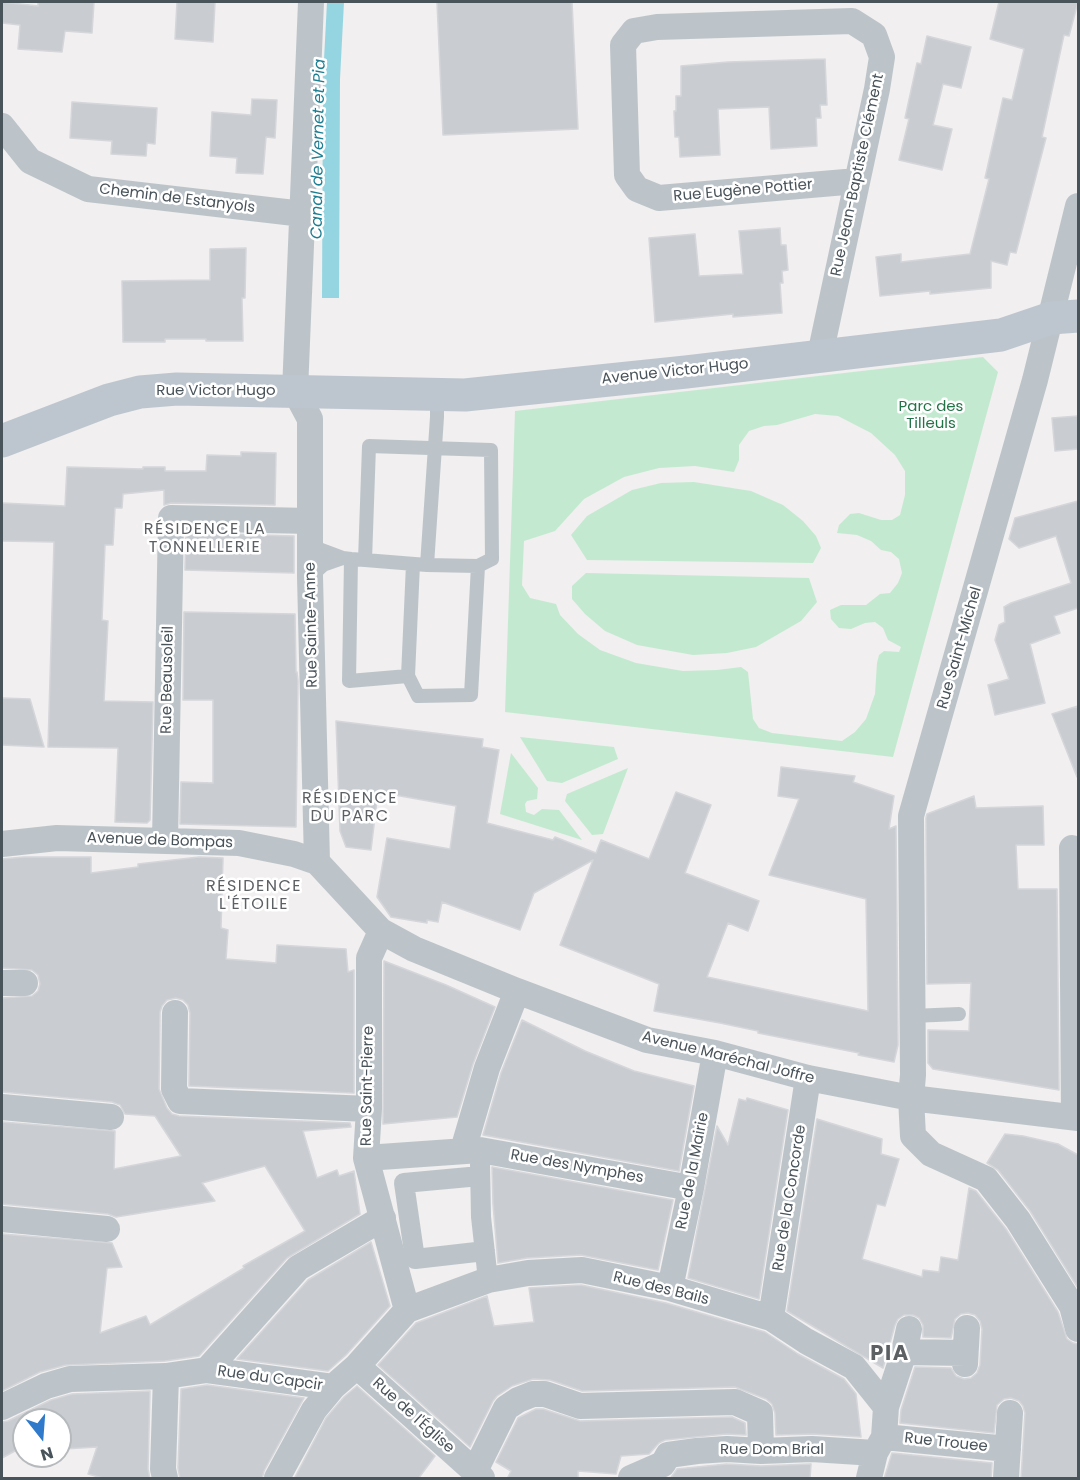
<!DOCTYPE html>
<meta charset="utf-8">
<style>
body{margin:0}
#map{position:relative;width:1080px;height:1480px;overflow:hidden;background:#f1efef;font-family:Poppins,sans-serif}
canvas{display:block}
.frame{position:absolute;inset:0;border:3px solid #49535a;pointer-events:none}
.north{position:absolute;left:12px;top:1408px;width:60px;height:60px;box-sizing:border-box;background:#fff;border:2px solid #b6babd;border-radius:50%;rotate:163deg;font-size:16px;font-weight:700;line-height:24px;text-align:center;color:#49535a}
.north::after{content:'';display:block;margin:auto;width:21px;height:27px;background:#2f7acb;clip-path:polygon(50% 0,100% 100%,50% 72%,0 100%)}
</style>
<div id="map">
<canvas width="1080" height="1480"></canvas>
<div class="frame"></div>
<div class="north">N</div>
</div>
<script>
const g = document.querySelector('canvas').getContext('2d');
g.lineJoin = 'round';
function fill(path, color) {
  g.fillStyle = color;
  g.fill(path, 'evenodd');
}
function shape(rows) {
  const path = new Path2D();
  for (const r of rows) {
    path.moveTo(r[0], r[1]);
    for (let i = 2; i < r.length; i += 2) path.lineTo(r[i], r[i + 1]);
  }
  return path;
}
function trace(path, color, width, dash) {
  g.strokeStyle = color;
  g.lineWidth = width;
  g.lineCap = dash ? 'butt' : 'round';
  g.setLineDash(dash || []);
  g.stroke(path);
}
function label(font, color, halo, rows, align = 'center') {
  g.font = font + ' Poppins,sans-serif';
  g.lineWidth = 5;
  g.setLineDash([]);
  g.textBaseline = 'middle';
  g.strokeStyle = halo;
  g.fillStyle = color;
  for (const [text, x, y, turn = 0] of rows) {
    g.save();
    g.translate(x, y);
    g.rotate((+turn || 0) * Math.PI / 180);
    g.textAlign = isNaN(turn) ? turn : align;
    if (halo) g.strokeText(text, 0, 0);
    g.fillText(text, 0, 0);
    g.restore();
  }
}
fill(shape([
 [983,357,998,372,893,757,505,712,515,411],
 [815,414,838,416,871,433,895,455,905,471,905,495,900,515,892,520,881,520,859,513,850,514,839,525,837,533,857,535,871,541,881,550,891,552,899,559,902,573,898,583,890,593,880,594,866,605,841,605,830,610,831,619,839,628,851,629,865,623,875,622,883,628,888,640,901,647,899,652,884,651,879,655,877,663,875,694,866,719,855,732,842,741,772,733,759,728,753,719,748,672,741,667,717,670,683,671,636,663,600,650,578,634,560,615,556,604,530,598,522,585,524,541,555,531,584,499,624,477,659,468,695,466,734,472,739,460,739,445,749,431,764,426,777,425],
 [694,482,751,491,783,505,803,521,816,536,821,548,813,563,587,560,571,535,587,516,632,490,661,483],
 [586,573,809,578,817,602,801,621,756,647,727,653,693,655,637,645,605,631,585,614,572,599,572,586],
 [520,737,614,747,618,759,562,783,547,781],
 [511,753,538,788,537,799,527,801,525,804,526,812,534,815,542,809,559,810,582,840,500,814],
 [628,768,603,834,592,835,565,801,567,794]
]), '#c3ead0');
fill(shape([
 [327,2,344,2,340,79,339,298,322,298,323,79]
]), '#95d5e1');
const building = shape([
 [2,2,38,6,38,2,94,2,92,33,65,31,62,52,18,49,20,25,2,23,2,2],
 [177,2,215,2,213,42,175,39,177,2],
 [437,2,572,2,578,129,443,135,437,2],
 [999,2,1078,2,1069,36,1064,35,1042,137,1046,138,1016,253,1010,252,1007,265,991,261,991,288,930,294,930,291,880,296,876,257,901,254,901,262,970,254,989,179,985,178,1003,98,1012,100,1024,49,990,39,999,2],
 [927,36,971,47,961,88,943,84,933,125,952,129,942,170,899,160,909,119,905,118,917,63,921,64,927,36],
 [825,59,827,105,820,105,821,118,816,118,817,146,771,149,769,107,718,109,720,155,680,157,679,137,675,137,674,111,676,111,676,96,681,96,681,66,728,62,825,59],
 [252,99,277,100,275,138,266,137,263,174,236,173,237,158,210,156,212,112,251,115,252,99],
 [72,102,157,108,155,144,147,143,146,156,111,154,112,141,70,138,72,102],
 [780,228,781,245,786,245,788,270,782,271,783,283,780,283,782,313,733,317,733,314,655,322,649,238,695,234,699,276,743,274,739,231,780,228],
 [246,248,245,298,242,298,243,341,206,341,206,339,165,339,165,342,123,342,122,281,210,280,210,249,246,248],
 [1078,416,1078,449,1055,451,1052,418,1078,416],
 [241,452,276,453,275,505,171,503,164,505,164,490,123,494,122,508,115,508,113,545,105,545,102,620,108,621,104,701,153,702,150,820,147,823,115,822,118,748,48,747,54,542,2,541,2,503,65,506,67,467,143,469,143,467,165,467,165,471,206,471,207,455,241,456,241,452],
 [1078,501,1078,608,1054,616,1060,633,1030,644,1045,703,995,715,988,685,1009,679,995,640,999,625,1005,622,1004,607,1011,603,1071,583,1056,536,1019,548,1009,539,1015,518,1078,501],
 [186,533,294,536,294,573,185,570,186,533],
 [184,612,295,614,296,672,297,672,298,681,296,827,180,824,181,782,213,783,213,700,183,700,184,612],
 [2,698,30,699,44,747,2,745,2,698],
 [1078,706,1078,777,1077,777,1052,714,1078,706],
 [336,721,483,739,482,747,499,750,487,823,553,840,555,837,596,853,601,840,649,859,676,792,711,805,685,873,759,901,748,931,728,923,707,977,868,1011,866,899,769,875,799,799,778,796,781,767,855,776,853,782,894,796,889,829,896,826,898,1045,894,1062,858,1055,859,1053,758,1033,758,1031,720,1023,654,1011,659,984,560,945,593,860,534,893,520,930,442,902,438,922,427,920,427,923,391,917,377,897,387,838,450,849,456,806,378,792,371,850,346,847,340,831,336,721],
 [974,796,976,808,1043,806,1044,845,1016,845,1018,889,1057,889,1059,1090,933,1069,928,1063,928,1030,969,1031,971,983,927,984,926,818,927,814,974,796],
 [24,857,91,857,91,873,138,867,138,864,199,857,223,858,221,928,228,930,226,959,276,963,277,945,346,949,348,972,354,970,354,1093,189,1086,190,1013,188,1005,183,1000,176,998,167,1000,162,1006,160,1012,159,1089,167,1108,172,1114,179,1116,350,1123,351,1127,303,1131,317,1178,337,1170,339,1176,354,1171,360,1214,287,1258,199,1356,165,1361,66,1365,40,1372,2,1391,2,1234,112,1243,122,1267,107,1268,100,1333,146,1316,150,1325,244,1268,243,1266,305,1231,265,1166,202,1183,215,1201,116,1217,108,1214,2,1204,2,1122,115,1131,114,1169,181,1156,155,1116,125,1114,120,1105,112,1102,2,1092,2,998,32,996,38,991,40,984,38,975,32,970,2,968,2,859,24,857],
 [384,961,446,985,495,1007,473,1064,457,1117,383,1124,384,961],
 [522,1020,585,1051,634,1071,694,1086,679,1171,483,1135,501,1073,522,1020],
 [747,1098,788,1110,759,1299,688,1278,717,1126,728,1145,739,1099,746,1101,747,1098],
 [817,1119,882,1139,881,1154,899,1159,885,1206,877,1204,862,1259,922,1277,923,1270,939,1272,941,1257,958,1260,969,1188,976,1191,1006,1229,1058,1312,1067,1339,1073,1343,1078,1344,1078,1479,1021,1479,1025,1413,1023,1406,1019,1401,1011,1398,1004,1399,997,1405,994,1433,900,1423,901,1410,915,1367,951,1368,956,1376,964,1379,971,1378,977,1373,980,1365,982,1329,980,1321,975,1315,968,1313,961,1314,955,1319,951,1338,923,1337,923,1325,919,1318,913,1315,904,1315,898,1319,895,1325,883,1368,787,1311,817,1119],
 [1005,1134,1023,1136,1058,1144,1078,1155,1078,1288,1030,1211,998,1170,987,1163,1005,1134],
 [492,1167,673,1200,658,1270,581,1255,527,1258,498,1263,493,1204,492,1167],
 [371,1242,390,1306,346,1355,328,1371,237,1359,308,1280,371,1242],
 [581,1285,666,1303,765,1332,798,1354,844,1379,856,1394,861,1437,813,1434,776,1435,775,1413,772,1404,766,1399,735,1387,582,1391,550,1380,533,1379,512,1386,497,1396,493,1401,470,1447,378,1365,416,1323,487,1296,494,1326,534,1322,529,1288,581,1285],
 [207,1385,304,1398,264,1471,262,1479,180,1479,178,1468,181,1389,207,1385],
 [357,1386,435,1456,418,1479,294,1479,326,1418,344,1397,357,1386],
 [150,1391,148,1469,150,1479,106,1479,88,1474,97,1447,64,1449,60,1420,24,1420,24,1446,2,1458,2,1422,8,1421,51,1400,72,1394,150,1391],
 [536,1409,543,1409,580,1421,732,1417,745,1423,746,1435,726,1434,665,1440,659,1443,649,1454,621,1456,616,1474,578,1471,578,1479,507,1479,511,1471,496,1462,518,1418,536,1409],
 [892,1453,992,1463,991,1479,884,1479,892,1453],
 [727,1464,761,1466,811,1464,810,1479,670,1479,677,1469,727,1464]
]);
fill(building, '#c9ccd1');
trace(building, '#d4d6da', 1.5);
trace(shape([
 [343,558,351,559,365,560,427,565,478,566,492,559,491,450,369,446,365,560],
 [351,559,349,681,408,676],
 [413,564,408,676,418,696,471,695,478,566],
 [427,565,437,417,437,395],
 [310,577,323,565,343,558,311,546],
 [912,1016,959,1014]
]), '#bcc4ca', 14);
trace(shape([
 [480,1164,481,1217,488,1280],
 [480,1176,404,1183,415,1259,485,1251]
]), '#bcc4ca', 20);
trace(shape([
 [311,2,295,391,310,419,310,577,317,862],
 [2,126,30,161,88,189,303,214],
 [1078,206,1035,380,911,816,913,1075,911,1098,913,1136,931,1154,986,1179,1018,1220,1072,1306,1078,1329],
 [820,355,877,89,882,57,874,35,852,21,657,27,634,31,623,45,627,175,637,189,659,198,857,181],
 [165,841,171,518,310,521],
 [2,844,57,838,239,843,294,854,317,862,381,931,414,949,517,991,647,1040,715,1053,808,1078,911,1098,1078,1118],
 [1072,848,1074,1117],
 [381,931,369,958,369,1109,366,1158,407,1310],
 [2,983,25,983],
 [175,1013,174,1089,180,1101,369,1109],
 [2,1107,111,1117],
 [463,1150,487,1068,517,991],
 [366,1158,480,1150,691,1188],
 [2,1219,107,1229],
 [670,1288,691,1188,715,1053],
 [771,1318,808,1078],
 [904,1352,965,1353],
 [965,1364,967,1328],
 [357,1366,482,1478],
 [207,1370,298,1268,383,1218],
 [2,1407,46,1386,70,1379,166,1376,207,1370,333,1387],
 [884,1437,1008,1449],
 [474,1473,506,1408,518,1400,533,1394,545,1394,580,1406,735,1402,760,1413,761,1451],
 [165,1478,163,1469,166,1376],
 [277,1478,314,1410,333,1387,357,1366,407,1310,488,1280,528,1273,582,1270,670,1288,771,1318,806,1341,854,1367,886,1407],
 [631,1478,663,1464,668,1455,697,1451,727,1449,761,1451,812,1449,875,1453],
 [869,1478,875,1453,884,1437,886,1407,904,1352,909,1329],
 [1006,1478,1010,1413]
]), '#bcc4ca', 26);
trace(shape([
 [2,441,109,400,140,392,177,389,465,395,686,372,1001,335,1051,318,1078,316]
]), '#bdc6ce', 33);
label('15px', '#49535a', '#fff', [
 ["Rue Jean-Baptiste Clément",858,175,-78],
 ["Rue Eugène Pottier",743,191,-5],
 ["Chemin de Estanyols",177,199,7],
 ["Avenue Victor Hugo",675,372,-6],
 ["Rue Victor Hugo",216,391],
 ["Rue Sainte-Anne",312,625,-91],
 ["Rue Saint-Michel",960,648,-74],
 ["Rue Beausoleil",168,680,-89],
 ["Avenue de Bompas",160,841,2],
 ["Avenue Maréchal Joffre",728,1058,14],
 ["Rue Saint-Pierre",368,1086,-89],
 ["Rue des Nymphes",577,1167,10],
 ["Rue de la Mairie",693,1171,-79],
 ["Rue de la Concorde",790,1198,-81],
 ["Rue des Bails",661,1289,14],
 ["Rue du Capcir",270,1379,8],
 ["Rue de l'Église",413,1416,42],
 ["Rue Trouee",946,1443,6],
 ["Rue Dom Brial",772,1450]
]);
label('15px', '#227347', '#fff', [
 ["Parc des",931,407],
 ["Tilleuls",931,424]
]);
label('italic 16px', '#1d7e92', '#fff', [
 ["Canal de Vernet et Pia",319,149,-89]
]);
g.letterSpacing = '1.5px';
label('16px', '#5c6063', '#fff', [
 ["RÉSIDENCE LA",205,530],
 ["TONNELLERIE",205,548],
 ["RÉSIDENCE",350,799],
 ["DU PARC",350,817],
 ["RÉSIDENCE",254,887],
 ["L'ÉTOILE",254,905]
]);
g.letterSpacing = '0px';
g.letterSpacing = '1.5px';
label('bold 21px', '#5c6063', '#fff', [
 ["PIA",890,1355]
]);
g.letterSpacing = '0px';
</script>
